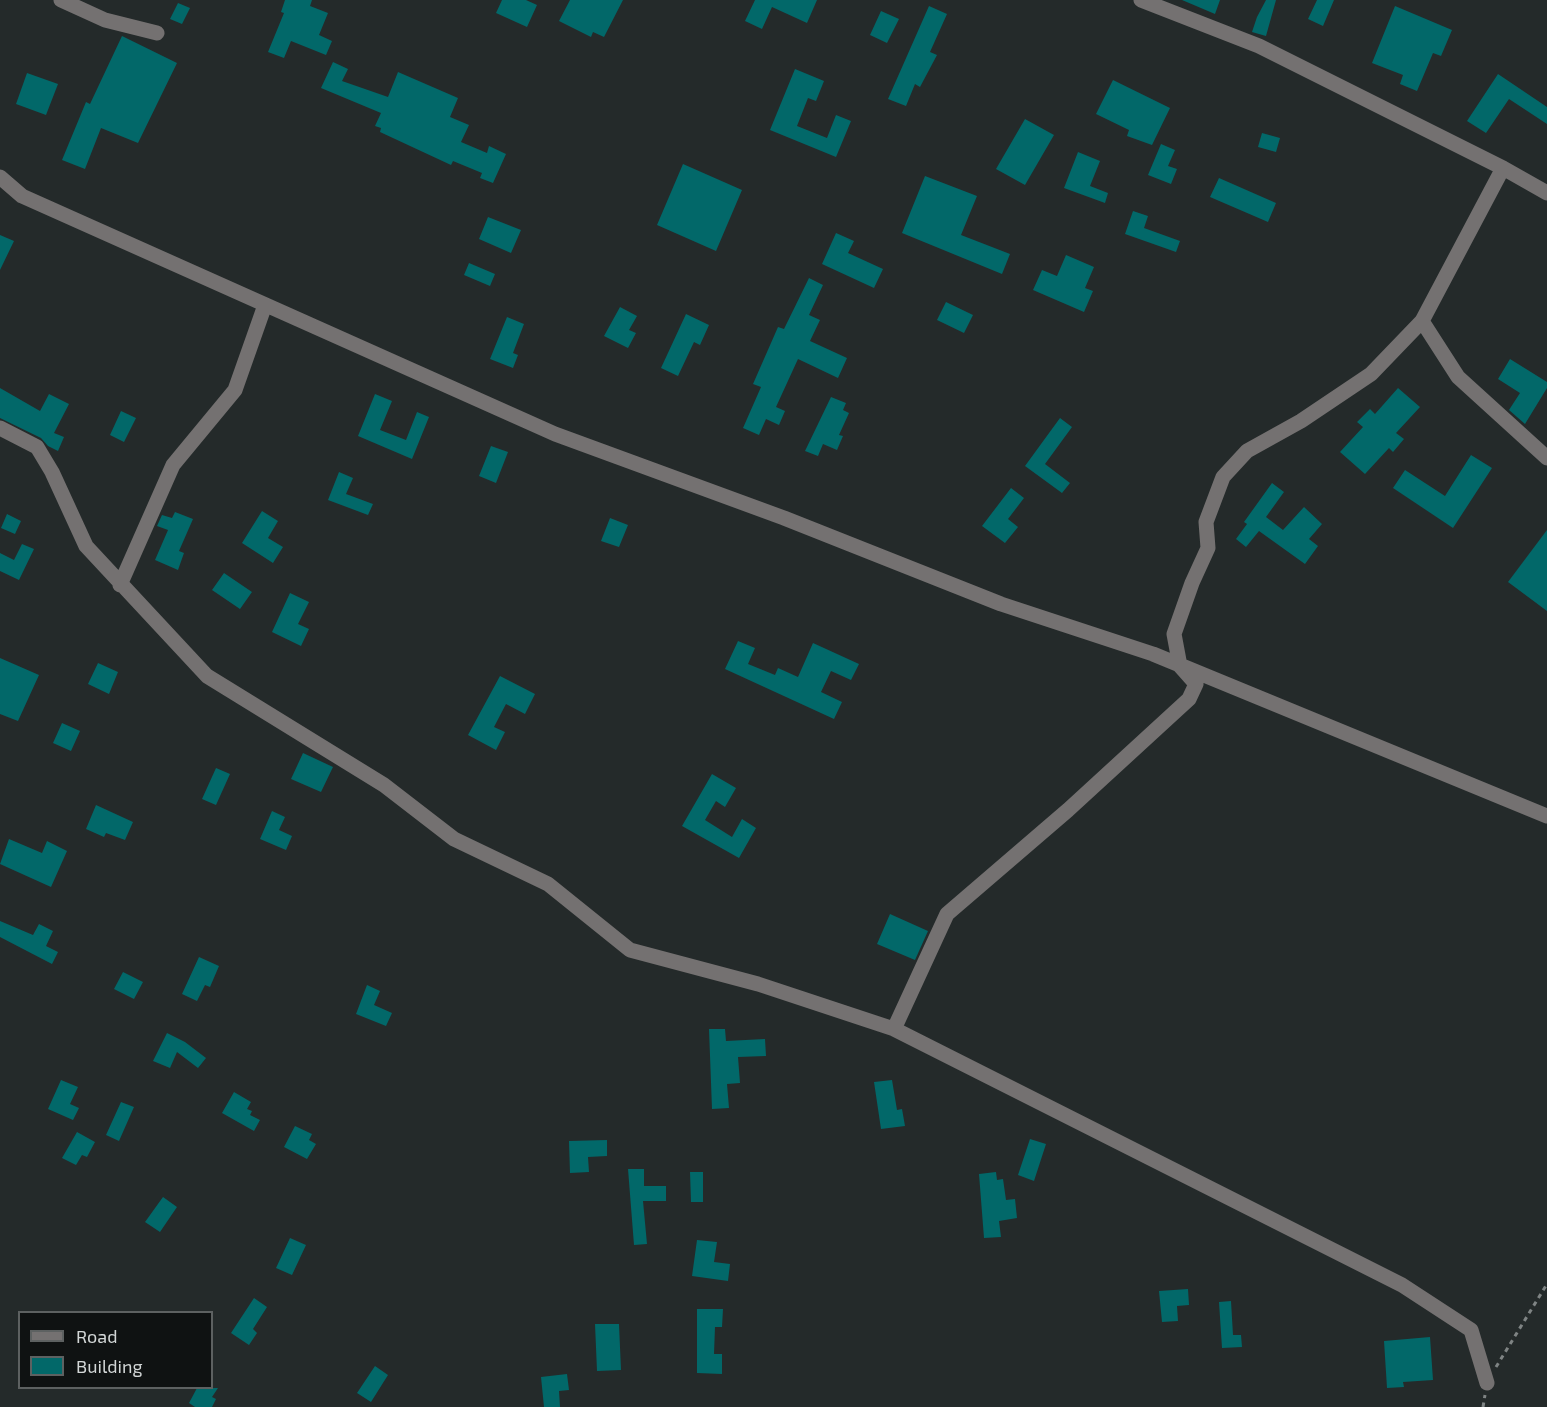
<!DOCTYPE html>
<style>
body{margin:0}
#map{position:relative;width:1547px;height:1407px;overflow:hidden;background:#242a2a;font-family:"Exo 2",sans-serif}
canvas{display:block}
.legend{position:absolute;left:18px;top:1311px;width:195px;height:78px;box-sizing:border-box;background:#0f1212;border:2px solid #5d6161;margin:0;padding:8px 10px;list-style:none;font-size:18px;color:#d3d7d7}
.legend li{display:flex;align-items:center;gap:12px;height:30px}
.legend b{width:30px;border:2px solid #5d6161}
</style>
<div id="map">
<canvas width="1547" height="1407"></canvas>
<ul class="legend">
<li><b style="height:8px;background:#747171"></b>Road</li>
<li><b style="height:16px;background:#026869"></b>Building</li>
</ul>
</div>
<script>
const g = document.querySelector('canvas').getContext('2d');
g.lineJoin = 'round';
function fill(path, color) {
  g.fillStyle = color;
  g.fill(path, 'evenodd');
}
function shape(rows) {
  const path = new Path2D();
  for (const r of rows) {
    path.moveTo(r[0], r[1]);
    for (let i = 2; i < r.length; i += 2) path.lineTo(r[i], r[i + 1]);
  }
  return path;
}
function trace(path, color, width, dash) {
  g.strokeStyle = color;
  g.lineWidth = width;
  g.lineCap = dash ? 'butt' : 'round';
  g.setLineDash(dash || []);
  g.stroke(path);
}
fill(shape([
 [285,0,312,0,310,6,328,13,319,35,332,41,326,55,291,41,284,58,268,52,284,13,281,12],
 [502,0,526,0,537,5,527,27,496,13],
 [570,0,623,0,604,37,593,32,591,37,559,21],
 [755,0,817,0,807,23,772,7,762,29,745,21],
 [1182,0,1220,0,1215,14],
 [1266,0,1276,0,1266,36,1252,32,1257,17],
 [1317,0,1334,0,1323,26,1308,19],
 [178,3,190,8,182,24,170,19],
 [929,6,947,14,930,52,937,55,920,87,915,84,906,106,888,99],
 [1395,6,1452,30,1441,56,1433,53,1417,91,1400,84,1403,75,1372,63],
 [881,11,899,19,887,43,870,35],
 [122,36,177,63,138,143,101,128,85,169,62,160,86,102,90,104],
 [333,62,348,69,342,81,388,97,398,72,458,98,450,117,469,125,461,142,487,153,489,146,506,154,493,183,480,178,482,173,453,161,451,165,380,132,381,128,375,126,381,113,321,88],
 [795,69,824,81,816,101,808,98,797,126,827,138,836,115,851,121,836,157,770,130],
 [27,73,58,84,46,115,16,104],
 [1498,74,1547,107,1547,124,1509,99,1486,133,1467,121],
 [1113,80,1170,108,1152,145,1127,136,1129,130,1096,114],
 [1025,119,1054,135,1025,185,996,169],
 [1262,133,1280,138,1276,152,1258,147],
 [1161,144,1175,150,1168,166,1177,169,1171,184,1148,175],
 [1078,152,1100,161,1090,186,1108,193,1105,203,1064,188],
 [683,164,742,190,716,251,657,225],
 [925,176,977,196,961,235,1010,254,1002,274,902,233],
 [1219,178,1276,203,1268,222,1210,197],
 [1133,211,1148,216,1144,228,1180,241,1176,252,1125,234],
 [488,217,521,230,511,253,479,239],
 [836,233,854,241,848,253,883,269,874,288,822,264],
 [0,235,14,241,0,270],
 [1066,255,1094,267,1085,288,1093,291,1084,312,1033,290,1042,270,1057,276],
 [469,263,495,274,490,286,464,275],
 [809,278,823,285,809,315,820,320,810,341,847,358,838,378,798,359,776,407,785,411,779,425,766,419,759,435,743,428,761,387,753,384,778,327,784,329],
 [946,302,973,315,964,333,937,320],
 [620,307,637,316,629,330,636,333,628,348,604,336],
 [686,314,709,325,700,345,694,342,678,376,661,368],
 [507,317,524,324,513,353,518,355,513,368,490,359],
 [1510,359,1547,382,1547,388,1525,424,1509,410,1520,393,1498,379],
 [0,388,40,411,49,394,69,404,54,433,64,437,58,451,48,446,41,438,0,418],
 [1398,388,1420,407,1396,433,1404,439,1393,452,1389,448,1365,474,1340,452,1363,427,1357,422,1370,409,1375,414],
 [375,394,392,401,380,430,406,440,417,412,429,417,412,459,358,436],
 [831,397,846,403,843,410,849,413,839,435,843,436,837,450,823,444,818,456,805,451],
 [121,411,136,418,124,442,110,435],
 [1060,418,1072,427,1045,464,1070,483,1062,493,1025,466],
 [491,446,508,452,496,483,479,476],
 [1471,455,1492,468,1453,528,1393,488,1405,470,1445,496],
 [339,472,353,478,346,494,373,504,368,515,328,500],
 [1272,483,1284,492,1266,517,1283,530,1304,507,1322,524,1309,539,1318,546,1305,564,1259,531,1246,547,1236,539,1247,524,1244,522],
 [1011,488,1024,498,1008,519,1018,527,1005,543,982,526],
 [262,511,278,521,268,538,283,547,273,563,242,543],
 [175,512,193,519,179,551,184,553,178,570,155,560,168,530,157,526,162,515,172,518],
 [7,514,21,521,15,534,1,528],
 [610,518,628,525,619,547,601,541],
 [1547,530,1547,611,1508,582],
 [22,544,34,549,19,580,0,571,0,553,14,560],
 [224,573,252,592,240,609,212,590],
 [290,593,309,602,298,624,309,629,301,646,272,632],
 [738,641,755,648,748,664,775,675,778,668,798,677,813,643,859,664,851,680,831,671,821,692,842,702,834,719,725,669],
 [0,658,39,675,18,721,0,714],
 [98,663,118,672,109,694,88,684],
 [500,676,535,694,525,714,506,704,494,727,505,732,496,750,468,735],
 [62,723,80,731,71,751,53,743],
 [303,753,333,767,321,792,291,779],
 [216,768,230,774,216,805,202,799],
 [712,774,736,788,725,807,716,801,705,820,732,837,742,819,756,828,739,858,682,826],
 [96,805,133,822,125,840,106,833,104,837,86,829],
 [272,811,285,817,279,830,292,836,286,850,260,839],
 [9,839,42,853,47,841,67,851,51,887,0,864],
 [890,914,928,931,915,960,877,944],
 [0,921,33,935,39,924,53,931,46,946,58,952,52,964,0,937],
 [199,957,219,966,210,987,205,985,197,1001,182,994],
 [123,972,143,982,134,999,114,989],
 [367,985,380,991,374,1005,392,1013,386,1026,356,1014],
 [709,1029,725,1029,726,1041,765,1039,766,1056,738,1057,740,1083,727,1084,729,1108,712,1109],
 [167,1033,185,1042,206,1058,198,1068,177,1052,170,1068,153,1061],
 [61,1080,78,1087,70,1104,79,1108,73,1120,48,1109],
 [892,1080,897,1110,902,1109,905,1126,881,1129,874,1082],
 [234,1092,251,1102,247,1109,252,1111,250,1115,260,1120,254,1131,222,1113],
 [121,1102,134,1107,119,1141,106,1135],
 [295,1126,312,1134,309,1140,316,1144,307,1159,284,1147],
 [77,1132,95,1142,87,1157,82,1155,76,1165,62,1158],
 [1030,1139,1046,1144,1034,1181,1018,1175],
 [607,1140,607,1156,588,1157,589,1172,570,1173,569,1141],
 [628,1169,644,1169,644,1186,666,1186,666,1201,643,1201,647,1244,634,1245],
 [690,1172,703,1172,703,1202,691,1202],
 [996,1172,997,1180,1003,1179,1006,1200,1015,1199,1017,1218,999,1221,1001,1237,984,1238,979,1174],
 [163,1197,177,1207,160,1232,145,1222],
 [290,1238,306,1245,292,1275,276,1268],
 [697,1240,717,1242,714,1262,730,1264,728,1281,692,1276],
 [1188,1289,1189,1305,1177,1306,1178,1321,1162,1322,1159,1291],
 [254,1298,267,1307,253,1329,257,1333,249,1345,231,1333],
 [1231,1301,1233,1335,1241,1335,1242,1347,1222,1348,1219,1302],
 [697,1309,723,1309,722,1327,715,1327,714,1354,722,1354,722,1374,697,1373],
 [595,1324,619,1324,621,1370,597,1371],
 [1430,1337,1433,1380,1403,1382,1404,1387,1387,1388,1384,1341],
 [375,1366,388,1375,371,1402,357,1393],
 [567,1374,569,1390,559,1391,560,1407,544,1407,541,1377],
 [197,1388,218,1388,212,1397,216,1399,212,1407,195,1407,189,1403]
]), '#026869');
trace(shape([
 [1496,1367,1547,1284],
 [1483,1407,1485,1395]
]), '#7f8484', 3, [4.5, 4.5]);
trace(shape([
 [61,0,105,20,157,33],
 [1141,0,1259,46,1503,168,1547,193],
 [0,177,22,196,555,434,784,518,1001,604,1153,654,1547,816],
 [1422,321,1458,377,1547,458],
 [0,428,37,447,52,472,86,546,207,676,384,785,454,839,548,884,630,950,758,984,894,1029,1402,1285,1471,1330,1487,1383],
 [120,585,173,465,235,390,265,305],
 [894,1029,947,914,1068,810,1189,699,1196,684,1180,666,1174,634,1192,583,1208,548,1206,522,1223,477,1247,451,1301,421,1371,374,1422,321,1503,168]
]), '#747171', 15);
</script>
